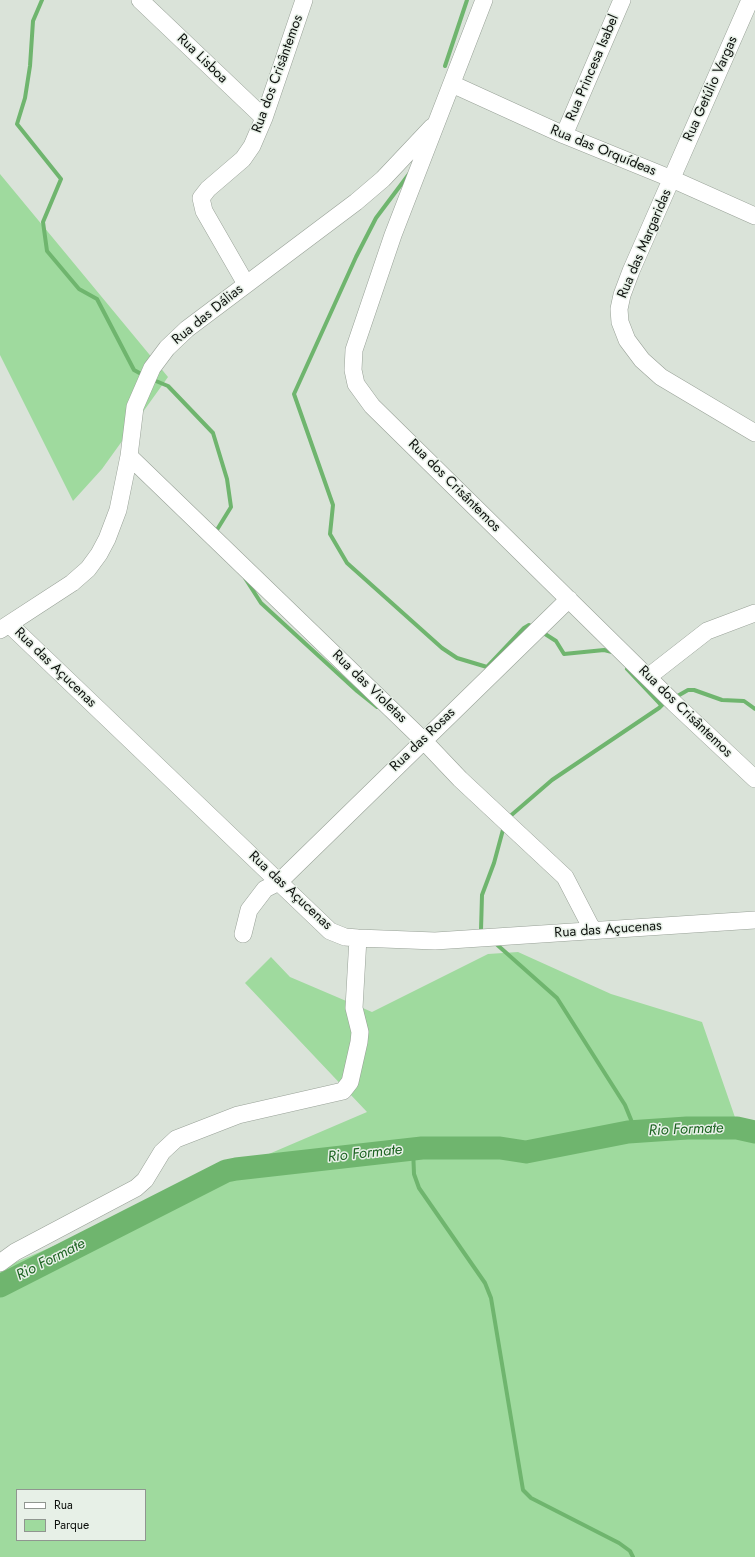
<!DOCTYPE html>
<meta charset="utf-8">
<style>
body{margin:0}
#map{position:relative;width:755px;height:1557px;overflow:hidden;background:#dae3d9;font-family:Jost,sans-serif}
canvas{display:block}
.legend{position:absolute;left:16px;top:1489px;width:130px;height:52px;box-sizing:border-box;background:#e7f0e7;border:1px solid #909690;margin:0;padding:5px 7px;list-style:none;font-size:12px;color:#0d100d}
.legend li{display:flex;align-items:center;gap:8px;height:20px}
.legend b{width:20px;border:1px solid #909690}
</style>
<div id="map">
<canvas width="755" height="1557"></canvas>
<ul class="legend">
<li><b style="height:5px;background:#fff"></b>Rua</li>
<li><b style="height:11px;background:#9fda9e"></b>Parque</li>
</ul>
</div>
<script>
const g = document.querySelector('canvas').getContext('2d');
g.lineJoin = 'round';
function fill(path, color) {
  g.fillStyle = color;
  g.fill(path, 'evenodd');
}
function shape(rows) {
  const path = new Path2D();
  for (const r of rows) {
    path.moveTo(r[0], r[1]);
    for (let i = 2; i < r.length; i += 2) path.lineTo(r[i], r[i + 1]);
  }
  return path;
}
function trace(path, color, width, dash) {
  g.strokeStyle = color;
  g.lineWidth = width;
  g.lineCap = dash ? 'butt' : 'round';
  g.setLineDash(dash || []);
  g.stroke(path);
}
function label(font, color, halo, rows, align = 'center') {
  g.font = font + ' Jost,sans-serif';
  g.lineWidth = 3;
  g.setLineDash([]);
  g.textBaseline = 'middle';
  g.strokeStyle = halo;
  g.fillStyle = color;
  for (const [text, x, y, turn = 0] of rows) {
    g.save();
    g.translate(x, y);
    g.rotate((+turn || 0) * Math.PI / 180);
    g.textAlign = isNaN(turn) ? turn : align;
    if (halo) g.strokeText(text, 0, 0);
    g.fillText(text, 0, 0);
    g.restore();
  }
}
fill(shape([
 [0,174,168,377,102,469,73,501,0,355],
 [518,952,611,994,702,1022,738,1126,755,1126,755,1557,0,1557,0,1269,367,1112,245,983,271,957,290,977,372,1012,488,954],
 [17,1490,145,1490,145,1540,17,1540]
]), '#9fda9e');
trace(shape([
 [42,0,33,21,30,66,25,98,17,124,61,179,43,222,47,251,79,289,97,299,134,370,145,376],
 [445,66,467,0],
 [409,174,376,218,356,257,294,394,333,505,330,534,347,563,442,648,457,658,487,667,524,628,529,625,534,628],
 [151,379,168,386,213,433,227,479,231,507,215,533],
 [245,578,261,603,357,691,377,707],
 [542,632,556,641,564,654,604,650,612,652],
 [627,669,661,705],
 [674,698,688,690,694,690,722,700,744,701,755,709],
 [508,818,552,780,659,708,663,704],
 [483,932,481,930,482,895,494,863,504,826],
 [494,942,557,998,625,1105,636,1132],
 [413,1149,414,1174,419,1188,485,1283,491,1298,523,1490,531,1498,619,1543,630,1551,633,1557]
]), '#6fb56e', 4);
trace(shape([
 [0,1286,226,1171,236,1169,422,1148,500,1148,526,1152,628,1132,687,1128,737,1128,755,1132]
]), '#6fb56e', 23);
const minor = shape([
 [140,0,264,118],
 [484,0,393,235,354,350,353,370,356,384,372,406,674,703,755,779],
 [750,0,631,271,622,295,619,309,620,322,627,340,642,360,661,377,755,433],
 [452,84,564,135,672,179,755,216],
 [564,135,622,0],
 [246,284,204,211,201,198,208,189,243,159,252,146,264,118,304,0],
 [129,456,423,740,460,779,565,877,593,931],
 [9,624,330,931,345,937,358,938,435,941,755,920],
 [0,630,72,583,88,569,99,554,107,539,118,510,129,456,135,407,152,368,167,348,187,329,356,202,383,179,432,127],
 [648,677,707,631,755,613],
 [243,934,249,910,265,889,279,882,569,599],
 [0,1263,15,1252,136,1188,145,1180,162,1152,176,1139,238,1115,343,1091,350,1082,359,1042,360,1032,354,1008,358,938]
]);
trace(minor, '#98a197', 18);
trace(minor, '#fff', 17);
label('14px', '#0d100d', '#e7f0e7', [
 ["Rua Lisboa",202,59,44],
 ["Rua Princesa Isabel",593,68,-67],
 ["Rua dos Crisântemos",278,74,-70],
 ["Rua Getúlio Vargas",711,89,-66],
 ["Rua das Orquídeas",603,151,22],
 ["Rua das Margaridas",645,244,-67],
 ["Rua das Dálias",208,315,-39],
 ["Rua dos Crisântemos",454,486,45],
 ["Rua das Açucenas",55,668,44],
 ["Rua das Violetas",369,687,44],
 ["Rua dos Crisântemos",685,712,44],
 ["Rua das Rosas",423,740,-44],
 ["Rua das Açucenas",290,891,43],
 ["Rua das Açucenas",608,930,-4]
]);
label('italic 15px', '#1d6422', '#e7f0e7', [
 ["Rio Formate",686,1130,-2],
 ["Rio Formate",365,1154,-6],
 ["Rio Formate",51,1260,-27]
]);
</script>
